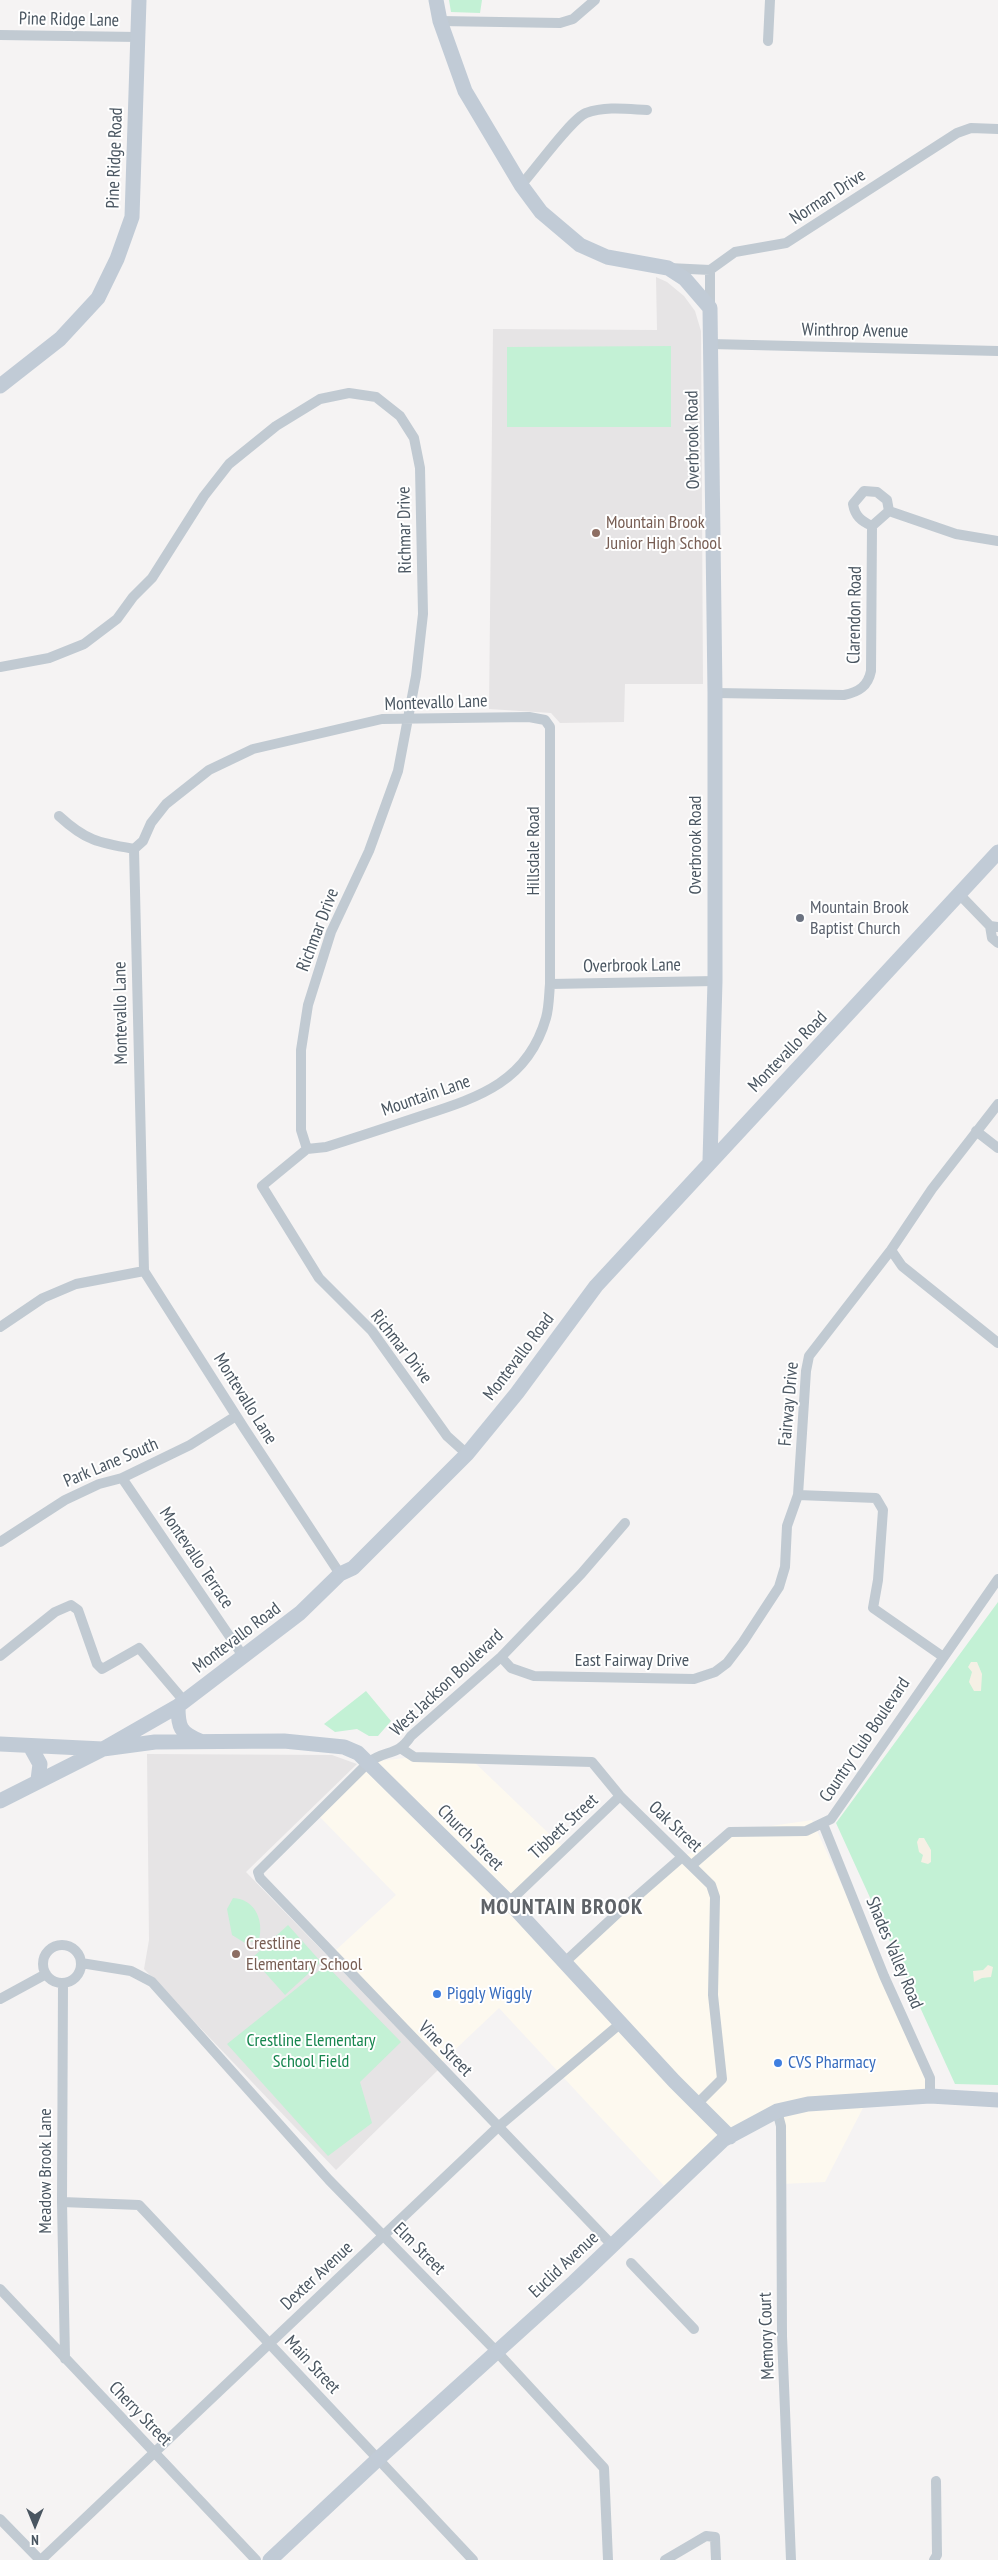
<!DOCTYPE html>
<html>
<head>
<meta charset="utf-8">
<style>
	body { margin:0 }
	#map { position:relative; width:998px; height:2560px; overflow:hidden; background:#f5f3f3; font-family:"PT Sans Narrow",sans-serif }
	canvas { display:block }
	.north { position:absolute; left:10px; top:2500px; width:50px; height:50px; -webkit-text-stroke:4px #fff; paint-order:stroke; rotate:180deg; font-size:14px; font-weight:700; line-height:20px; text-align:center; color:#4a5661 }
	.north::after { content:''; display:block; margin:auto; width:18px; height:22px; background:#4a5661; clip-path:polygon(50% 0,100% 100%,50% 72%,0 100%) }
</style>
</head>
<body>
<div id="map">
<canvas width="998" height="2560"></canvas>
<div class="north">N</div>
</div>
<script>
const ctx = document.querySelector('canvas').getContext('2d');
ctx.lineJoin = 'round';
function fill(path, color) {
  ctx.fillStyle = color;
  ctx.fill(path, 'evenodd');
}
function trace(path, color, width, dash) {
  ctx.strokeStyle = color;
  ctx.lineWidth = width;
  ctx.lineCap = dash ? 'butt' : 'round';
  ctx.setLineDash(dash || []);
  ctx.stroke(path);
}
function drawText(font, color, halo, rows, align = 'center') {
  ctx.font = font + ' "PT Sans Narrow",sans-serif';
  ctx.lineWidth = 4;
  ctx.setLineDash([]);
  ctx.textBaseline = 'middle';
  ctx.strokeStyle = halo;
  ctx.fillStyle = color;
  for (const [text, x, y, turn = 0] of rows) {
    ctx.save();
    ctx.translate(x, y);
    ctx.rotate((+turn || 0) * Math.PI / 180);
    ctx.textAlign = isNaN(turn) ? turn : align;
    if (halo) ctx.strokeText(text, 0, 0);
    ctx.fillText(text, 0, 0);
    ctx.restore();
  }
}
fill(new Path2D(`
	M414,1757L471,1759L565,1849L509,1902L566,1961L681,1858L730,1832L812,1820L930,2078V2096L867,2100L825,2182L781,2184L777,2112L715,2147L668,2190L499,2008L442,2062L336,1950L396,1895L316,1813L369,1762Z`), '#fdf9ef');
fill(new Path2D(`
	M656,277L667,282L684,296L695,311L701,331L703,684H625L624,722L560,723L551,713L489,709L493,329L657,330Z
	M147,1754L332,1755L357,1764L246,1872L438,2070L336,2170L144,1969L149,1940Z`), '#e6e4e5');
fill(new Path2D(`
	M449,0H482L480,13L451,12Z
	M671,346V427H507V347Z
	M998,1602V2085L955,2084L836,1823Z
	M366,1691L391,1721L378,1736H369L357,1729L335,1732L324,1724Z
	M233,1898C255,1899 264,1920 259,1940L245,1943L232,1935L227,1909Z
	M288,1925L321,1962L285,1995L252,1958Z
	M326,1965L401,2042L360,2082L372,2123L328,2156L227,2044Z`), '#c3f1d5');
fill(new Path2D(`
	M971,1662H977L982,1674L981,1691H974L969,1682L972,1672L968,1667Z
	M919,1838H924L931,1850V1862L928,1864L921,1862L923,1855L919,1852L917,1842Z
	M988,1965L993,1967L991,1977L982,1978L974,1982L973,1971L983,1970Z`), '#f5f0e5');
trace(new Path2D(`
	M440,21L560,23L573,19L595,0
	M0,35L138,37
	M768,41L770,0
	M521,185C535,170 571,119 586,113C606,106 627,109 647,110
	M669,268L710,270L735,252L786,243L957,133L971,128L998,129
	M710,308V270
	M711,344L998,351
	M889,511L956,534L998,541
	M872,526C861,521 855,516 853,504L864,491L877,492L887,500L889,511
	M0,667L49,658L84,644L117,619L133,597L152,578L204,496L229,464L276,426L320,399L349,393L376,397L400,416L414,438L420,468L423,614L416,676L398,771L369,851L331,932L308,1005L301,1050V1130L307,1149
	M715,693L844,695C859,692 868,686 871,671L872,526L889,511
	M59,816C86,841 99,843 134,849
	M960,895L990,926L998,927
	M990,926L992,938L998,943
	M550,984L715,981
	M976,1131L998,1148
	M891,1250L902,1266L998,1343
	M0,1327L43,1298L76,1284L144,1271
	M122,1478L243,1656
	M798,1495L876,1498L883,1510L878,1580L873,1608L942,1656
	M0,1542L65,1500L99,1484L122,1478L190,1445L236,1416
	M340,1574L244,1428L144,1271L134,849L143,841L151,823L166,804L209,770L253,749L382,719L529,717L545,720L550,727V984C549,995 549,1008 546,1018C528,1081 480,1097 424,1115C391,1126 358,1137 326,1147L307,1149L262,1186L319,1278L372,1331L447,1436L467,1454
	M0,1656L55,1612L71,1605L78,1610L97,1664L102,1669L139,1648L184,1701
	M501,1657L511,1668L534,1676L694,1679L715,1672L727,1663L743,1642L779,1587L785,1567L787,1526L798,1495L806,1371L809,1356L891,1250L932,1189L998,1104
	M402,1749L414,1757L592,1762L620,1796L711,1885L715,1897L713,1995L722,2079L697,2104
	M823,1824L884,1976L930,2078V2096
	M692,1865L730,1832L806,1831L831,1819L998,1579
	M509,1902L620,1796
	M43 1964a19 19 0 1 1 38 0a19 19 0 1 1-38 0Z
	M566,1961L620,1911L681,1858
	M81,1963L131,1971L152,1982L329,2180L497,2352L604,2468L608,2560
	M63,1983L62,2202L65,2359
	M0,1999L46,1974
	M777,2111L781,2126L782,2336L791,2560
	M62,2202L139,2205L473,2560
	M612,2245L260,1878L258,1872L369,1762C387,1749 397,1757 411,1736L501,1657L581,1574L625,1523
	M631,2263L694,2329
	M0,2289L256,2560
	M0,2519L40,2560
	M41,2560L498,2127L621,2023
	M665,2560L706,2536L715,2537L716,2560
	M934,2560L937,2555L936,2481`), '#c1cad2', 10);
trace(new Path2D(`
	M436,0L440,21L465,91L521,185L541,212L580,245L607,257L668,268L685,279L710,308L715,693V981L710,1161
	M0,386L60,339L98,298L117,259L132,217L139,0
	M178,1706C178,1727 180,1733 200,1741
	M0,1744L103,1749L155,1742L284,1741L344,1747L358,1753L509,1902L674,2081L730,2137
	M30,1746L40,1764L38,1780
	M0,1801L103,1749L178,1706L300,1613L340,1574L353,1568L467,1454L517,1393L596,1286L998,852
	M270,2560L378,2459L574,2282L723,2140L777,2111L808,2104L930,2096L998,2100`), '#c1cbd6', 15);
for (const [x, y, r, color] of [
	[596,533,5,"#8d6e63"],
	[800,918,5,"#6b7280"],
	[236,1954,5,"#8d6e63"],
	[437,1994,5,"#3f7fe0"],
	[778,2063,5,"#3f7fe0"]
]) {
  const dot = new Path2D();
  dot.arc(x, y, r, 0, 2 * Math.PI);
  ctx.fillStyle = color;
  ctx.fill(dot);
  trace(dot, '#fff', 2);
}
drawText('18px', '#4a5661', '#fff', [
	["Pine Ridge Lane",69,20,1],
	["Pine Ridge Road",115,158,-88],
	["Norman Drive",828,197,-33],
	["Winthrop Avenue",855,331,1],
	["Overbrook Road",693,440,-91],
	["Richmar Drive",405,530,-91],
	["Clarendon Road",855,615,-89],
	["Montevallo Lane",436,703,-2],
	["Overbrook Road",696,845,-90],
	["Hillsdale Road",534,851,-90],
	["Richmar Drive",318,930,-69],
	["Overbrook Lane",632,966,-1],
	["Montevallo Lane",121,1013,-91],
	["Montevallo Road",788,1052,-46],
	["Mountain Lane",426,1096,-19],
	["Richmar Drive",401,1347,52],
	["Montevallo Road",519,1357,-53],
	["Montevallo Lane",245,1399,58],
	["Fairway Drive",789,1404,-85],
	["Park Lane South",111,1463,-23],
	["Montevallo Terrace",196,1558,56],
	["Montevallo Road",237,1638,-37],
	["East Fairway Drive",632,1661],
	["West Jackson Boulevard",447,1683,-43],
	["Country Club Boulevard",865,1740,-56],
	["Tibbett Street",564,1827,-43],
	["Oak Street",675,1827,43],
	["Church Street",470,1838,45],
	["Shades Valley Road",894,1953,67],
	["Vine Street",445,2049,46],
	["Meadow Brook Lane",46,2171,-90],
	["Elm Street",419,2249,45],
	["Euclid Avenue",564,2265,-43],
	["Dexter Avenue",317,2276,-43],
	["Memory Court",767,2336,-92],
	["Main Street",312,2365,47],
	["Cherry Street",140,2414,46]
]);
drawText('18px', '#785e54', '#fff', [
	["Mountain Brook",606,523],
	["Junior High School",606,544],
	["Crestline",246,1944],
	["Elementary School",246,1965]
], 'left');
drawText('18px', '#5b616d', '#fff', [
	["Mountain Brook",810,908],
	["Baptist Church",810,929]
], 'left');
drawText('18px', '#366cbe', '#fff', [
	["Piggly Wiggly",447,1994],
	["CVS Pharmacy",788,2063]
], 'left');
drawText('18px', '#17864f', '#fff', [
	["Crestline Elementary",311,2041],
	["School Field",311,2062]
]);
ctx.letterSpacing = '1px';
drawText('bold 22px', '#5f6368', '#fff', [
	["MOUNTAIN BROOK",562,1908]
]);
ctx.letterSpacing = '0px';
</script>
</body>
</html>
